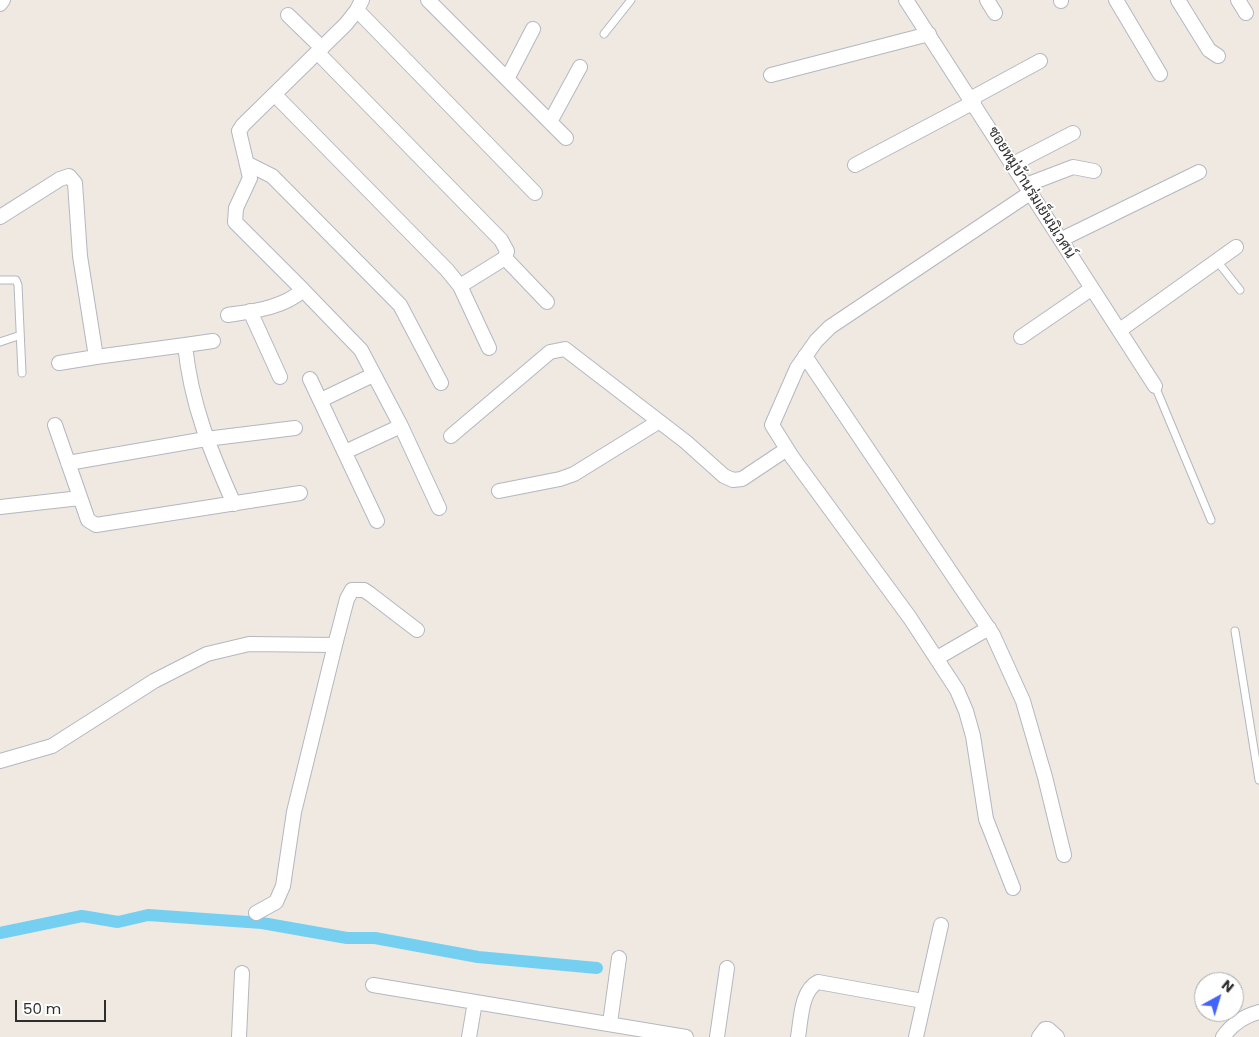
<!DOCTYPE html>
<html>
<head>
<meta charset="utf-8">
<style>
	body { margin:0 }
	#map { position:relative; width:1259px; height:1037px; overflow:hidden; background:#efe9e1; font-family:Poppins,sans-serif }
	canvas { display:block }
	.north { position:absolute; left:1194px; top:972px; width:50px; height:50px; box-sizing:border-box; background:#fff; border:1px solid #ababab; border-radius:50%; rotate:39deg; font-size:14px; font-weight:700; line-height:20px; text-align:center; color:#2e2e2e }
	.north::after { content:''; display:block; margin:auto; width:18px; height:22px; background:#4264fb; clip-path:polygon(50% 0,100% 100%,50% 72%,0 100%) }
	.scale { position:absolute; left:15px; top:1000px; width:91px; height:22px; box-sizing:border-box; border:2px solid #2e2e2e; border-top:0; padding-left:6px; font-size:15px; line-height:18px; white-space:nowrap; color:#2e2e2e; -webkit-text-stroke:4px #fff; paint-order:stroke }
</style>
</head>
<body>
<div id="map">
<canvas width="1259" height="1037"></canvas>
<div class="north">N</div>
<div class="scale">50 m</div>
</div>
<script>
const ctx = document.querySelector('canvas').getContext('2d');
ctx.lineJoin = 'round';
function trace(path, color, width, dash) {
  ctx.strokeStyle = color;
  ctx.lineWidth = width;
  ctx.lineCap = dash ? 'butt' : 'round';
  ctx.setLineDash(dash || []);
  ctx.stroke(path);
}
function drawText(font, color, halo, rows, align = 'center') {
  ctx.font = font + ' Poppins,Sarabun,sans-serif';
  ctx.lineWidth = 4;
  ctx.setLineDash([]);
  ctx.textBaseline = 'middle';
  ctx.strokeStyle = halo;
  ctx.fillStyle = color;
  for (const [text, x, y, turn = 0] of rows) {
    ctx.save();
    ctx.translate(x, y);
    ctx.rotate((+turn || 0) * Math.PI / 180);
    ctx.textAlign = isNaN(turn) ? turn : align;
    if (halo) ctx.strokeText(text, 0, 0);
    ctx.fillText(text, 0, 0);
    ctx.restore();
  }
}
trace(new Path2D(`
	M0,933L82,916L118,922L148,915L262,923L347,938H375L478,957L597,968`), '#75cff0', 12);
const service = new Path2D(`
	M604,34L631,0
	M1217,261L1240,290
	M0,280H16L18,285L22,373
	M0,342L18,336
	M1155,386L1211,520
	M1235,631L1259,780`);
const minor = new Path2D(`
	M428,0L566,138
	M906,0L1155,386
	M987,0L995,13
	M1061,0V1
	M1116,0L1160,74
	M1178,0L1209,50L1218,56
	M1238,0L1246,13
	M0,4L3,0
	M357,10L535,193
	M288,15L322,48
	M771,75L929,34
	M507,79L533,29
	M275,95L447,270L460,286L505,258L507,251L501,240L318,53
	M972,98L1040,61
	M550,122L580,67
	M248,164L272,176L400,305L441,383
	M1013,164L1073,133
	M855,165L974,102
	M1026,185L1073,167L1094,171
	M0,217L60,179L69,176L75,183L80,256L96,357L185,345C191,404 210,450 234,504
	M1062,239L1199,172
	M505,258L547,302
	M460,286L489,348
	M303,290L361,350L401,426L345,452
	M250,311L280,377
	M228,315C254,311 283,308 303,290L235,222L236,208L250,178L239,131L243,125L346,24L357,10L362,0
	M1120,330L1236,247
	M1021,337L1091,289
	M185,345L213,341
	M805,356L993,635L1023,701L1045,777L1064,855
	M59,363L96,357
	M310,379L377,521
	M321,400L373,375
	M55,425L88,520L96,525L300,493
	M401,426L439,508
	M451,436L550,352L565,349L686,442L724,476L733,480L742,479L787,449
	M68,463L206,439L295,428
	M499,491L560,479L574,474L658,422
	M0,507L80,498
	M937,658L989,628
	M0,761L52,746L154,681L207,654L249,644L335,645L347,599L352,590H364L370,594L417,630
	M1013,888L986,819L973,736L966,711L957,690L910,618L792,457L772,425L797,368L816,341L830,327L1030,193
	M256,913L276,902L283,886L294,812L335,645
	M373,985L686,1037
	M610,1023L619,958
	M239,1037L242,973
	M469,1037L475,1002
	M717,1037L727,968
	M798,1037C801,1020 801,990 818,982L923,1001
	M916,1037L941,925
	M1039,1037L1045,1029H1048L1057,1037
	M1223,1037C1232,1024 1244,1016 1259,1012`);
trace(service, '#b4b7c1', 9);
trace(minor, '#b4b7c1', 16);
trace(service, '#fff', 7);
trace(minor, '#fff', 14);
drawText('15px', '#2e2e2e', '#fff', [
	["ซอยหมู่บ้านร่มเย็นนิเวศน์",1031,193,58]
]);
</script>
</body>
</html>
